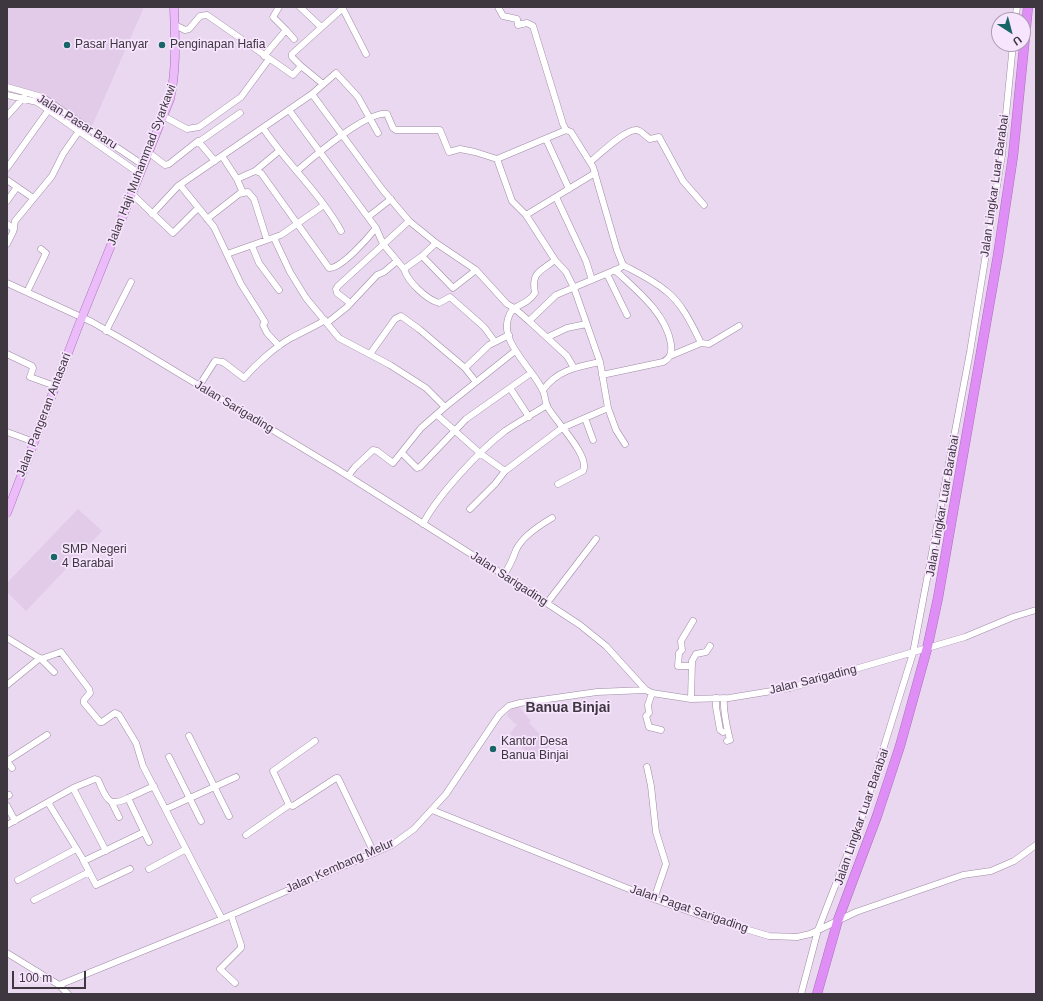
<!DOCTYPE html>
<html>
<head>
<meta charset="utf-8">
<style>
	body { margin:0 }
	#map { position:relative; width:1043px; height:1001px; overflow:hidden; background:#ead7f0; font-family:Helvetica,sans-serif }
	canvas { display:block }
	.frame { position:absolute; inset:0; border:8px solid #3e3740; pointer-events:none }
	.north { position:absolute; left:991px; top:12px; width:40px; height:40px; box-sizing:border-box; background:#f7e4fd; border:1px solid #ad9fb1; border-radius:50%; rotate:144deg; font-size:11px; font-weight:700; line-height:16px; text-align:center; color:#3e3740 }
	.north::after { content:''; display:block; margin:auto; width:14px; height:18px; background:#186667; clip-path:polygon(50% 0,100% 100%,50% 72%,0 100%) }
	.scale { position:absolute; left:12px; top:971px; width:74px; height:18px; box-sizing:border-box; border:2px solid #3e3740; border-top:0; padding-left:5px; font-size:12px; line-height:14px; white-space:nowrap; color:#3e3740; -webkit-text-stroke:3px #f7e4fd; paint-order:stroke }
</style>
</head>
<body>
<div id="map">
<canvas width="1043" height="1001"></canvas>
<div class="frame"></div>
<div class="north">U</div>
<div class="scale">100 m</div>
</div>
<script>
const ctx = document.querySelector('canvas').getContext('2d');
ctx.lineJoin = 'round';
function fill(path, color) {
  ctx.fillStyle = color;
  ctx.fill(path, 'evenodd');
}
function trace(path, color, width, dash) {
  ctx.strokeStyle = color;
  ctx.lineWidth = width;
  ctx.lineCap = dash ? 'butt' : 'round';
  ctx.setLineDash(dash || []);
  ctx.stroke(path);
}
function drawText(font, color, halo, rows, align = 'center') {
  ctx.font = font + ' Helvetica,sans-serif';
  ctx.lineWidth = 3.5;
  ctx.setLineDash([]);
  ctx.textBaseline = 'middle';
  ctx.strokeStyle = halo;
  ctx.fillStyle = color;
  for (const [text, x, y, turn = 0] of rows) {
    ctx.save();
    ctx.translate(x, y);
    ctx.rotate((+turn || 0) * Math.PI / 180);
    ctx.textAlign = isNaN(turn) ? turn : align;
    if (halo) ctx.strokeText(text, 0, 0);
    ctx.fillText(text, 0, 0);
    ctx.restore();
  }
}
fill(new Path2D(`
	M7,7H144L92,126L42,96L7,87Z
	M78,509L102,531L26,611L7,592V583Z
	M518,706L531,721L529,723L551,746L533,760L510,733L517,725L507,716L509,711Z`), '#e2cae9');
const minor = new Path2D(`
	M279,7L273,17L286,30
	M300,7L321,27
	M342,7L366,54
	M498,7L503,16L517,19L518,25L527,23L533,26L563,124L566,130L571,132L593,167L617,250L623,265L620,268L556,295L529,321L514,308
	M1015,20L1017,7
	M175,25L185,30L189,29L200,16L207,15L293,75L301,66L292,57V54L343,8
	M264,56L286,30L294,39
	M301,66L323,84
	M7,87L42,97L143,165
	M312,94L382,189L409,221L436,243L476,270L507,304L514,308C490,336 533,367 543,391C545,395 545,401 547,406C554,420 591,456 583,471L558,484
	M7,95L37,102L140,174
	M289,110L376,228L383,244L404,269L422,256L436,243
	M7,116L24,97
	M163,116L187,129L199,127L241,97L269,59
	M263,128C287,164 320,193 341,231
	M546,139L569,189
	M200,141L240,113
	M148,152L165,165L169,164L198,141L215,161
	M222,156L237,179L243,193
	M497,159L566,130
	M590,162C599,155 626,128 637,130C642,131 646,137 650,139L659,137L683,181L704,205
	M7,168L50,108
	M255,171L279,151
	M297,171C313,157 367,111 387,114L393,128L396,130H440L449,152L460,149L475,152L497,159L512,201L526,215L555,260L566,272L574,288L600,362L608,408L562,428L505,471L495,484L470,509
	M237,179L255,171L261,173L329,268C341,269 368,238 376,228
	M7,180L33,198
	M180,185L214,227L241,284L265,322L263,325L267,333L279,346
	M132,194L173,233L198,208
	M556,197L586,261L592,280
	M7,201L17,187
	M152,214L178,186L312,94L336,73L358,97L378,133
	M526,215L595,173
	M368,217L391,199
	M207,219L239,194L248,192L254,199L267,240
	M7,224L14,229
	M274,238L290,272L306,298L339,338L390,365L426,388L445,407L421,428L393,463L377,451L373,450L355,467L348,476
	M7,244L13,232L15,221L52,176L63,154L79,131
	M252,246L259,263L279,290
	M227,254L281,235L324,205
	M422,256L453,288L476,270
	M623,265C638,273 653,280 666,291C682,303 692,325 701,343
	M404,269C408,282 426,299 439,303L450,297L484,327L495,342
	M607,274L627,315
	M7,283L92,322L132,345L337,469L504,575L580,625L606,646L646,690L652,693L691,699L729,698L790,688L965,637L1013,617L1036,610
	M27,292L46,253L41,249
	M350,303L337,293L336,289L338,286L409,221
	M514,308C522,304 530,301 535,293C531,272 540,272 555,260
	M529,321L567,356L574,368
	M327,323L347,307L377,275L384,272L397,261
	M106,331L131,282
	M548,337L567,328L586,324
	M7,354L32,366L33,368L30,377L55,386
	M370,354L395,319L401,316L419,329L465,368
	M670,356L701,343L709,344L739,326
	M602,375L663,362C671,358 672,352 671,344C666,313 636,290 615,270
	M476,382L465,368L489,345L509,335
	M199,386L215,361L223,362L244,378C256,364 275,347 291,338C302,332 314,327 325,320
	M510,388L529,417
	M543,390C557,370 577,367 600,362
	M445,407L515,351
	M608,408L616,430L625,444
	M437,415L481,454L505,471
	M585,418L593,440
	M7,432L34,442
	M402,453L417,468L420,467L466,419L531,373
	M423,524C437,496 480,450 505,431C518,422 533,414 547,405
	M504,575C509,567 513,559 516,550C522,537 540,525 552,518
	M547,603L596,539
	M7,638L41,659L61,652L89,689L90,693L84,700V703L100,722H102L115,713L119,715L136,743L143,766L222,919
	M692,666H678L679,653L682,650L681,641L693,621
	M7,685L40,658L54,672
	M652,693L648,705L649,713L646,716L649,727L661,730
	M716,698V707L720,730L723,732
	M724,698C723,710 727,728 730,740L727,741
	M691,699L692,661L696,654L706,652L710,646
	M189,736L229,816
	M315,741L273,771L289,805L293,806L336,778H338L374,853
	M169,757L201,821
	M7,761L47,735
	M7,761L12,768
	M647,767L651,786L656,832L666,864L654,899
	M73,788L95,779L98,780C106,796 107,809 128,798
	M7,796L9,795
	M50,802L49,804L84,861L144,832
	M112,803L119,817
	M7,806L15,821
	M166,809L236,777
	M432,810L654,899L705,917L769,936L797,937L810,934L856,912L963,875L991,871L1014,861L1036,845
	M7,825L73,788L106,851
	M246,835L289,805
	M149,842L128,798L154,786
	M83,860L96,885L130,869
	M149,869L186,849
	M18,880L76,849
	M34,900L89,872
	M231,915L241,945V948L220,969L235,983
	M7,953L59,985L68,994
	M59,985L222,919L392,845L414,829L446,794L499,715L509,706L520,703L597,692L646,690
	M801,994L818,930L863,814L913,653L970,352L1002,155L1013,44`);
const major = new Path2D(`
	M7,513L78,327L170,99C177,68 175,38 174,7`);
const highway = new Path2D(`
	M817,994L838,920L877,816L900,746L927,649L938,598L998,255L1013,156L1028,7`);
trace(minor, '#9e8ca3', 7);
trace(major, '#a770b6', 9);
trace(highway, '#a770b6', 10);
trace(minor, '#fff', 6);
trace(major, '#ecbbfa', 8);
trace(highway, '#df8ef6', 9);
for (const [x, y, r, color] of [
	[67,45,4,"#186667"],
	[162,45,4,"#186667"],
	[54,557,4,"#186667"],
	[493,749,4,"#186667"]
]) {
  const dot = new Path2D();
  dot.arc(x, y, r, 0, 2 * Math.PI);
  ctx.fillStyle = color;
  ctx.fill(dot);
  trace(dot, '#f7e4fd', 1.5);
}
drawText('12px', '#3e3740', '#f7e4fd', [
	["Pasar Hanyar",75,45],
	["Penginapan Hafia",170,45],
	["SMP Negeri",62,550],
	["4 Barabai",62,564],
	["Kantor Desa",501,742],
	["Banua Binjai",501,756]
], 'left');
drawText('12px', '#3e3740', '#f7e4fd', [
	["Jalan Pasar Baru",77,122,32],
	["Jalan Haji Muhammad Syarkawi",142,165,-69],
	["Jalan Lingkar Luar Barabai",995,186,-82],
	["Jalan Sarigading",234,407,31],
	["Jalan Pangeran Antasari",44,415,-69],
	["Jalan Lingkar Luar Barabai",943,506,-80],
	["Jalan Sarigading",509,579,33],
	["Jalan Sarigading",813,680,-14],
	["Jalan Lingkar Luar Barabai",862,817,-71],
	["Jalan Kembang Melur",340,866,-24],
	["Jalan Pagat Sarigading",689,909,19]
]);
drawText('bold 14px', '#3e3740', '#f7e4fd', [
	["Banua Binjai",568,708]
]);
</script>
</body>
</html>
